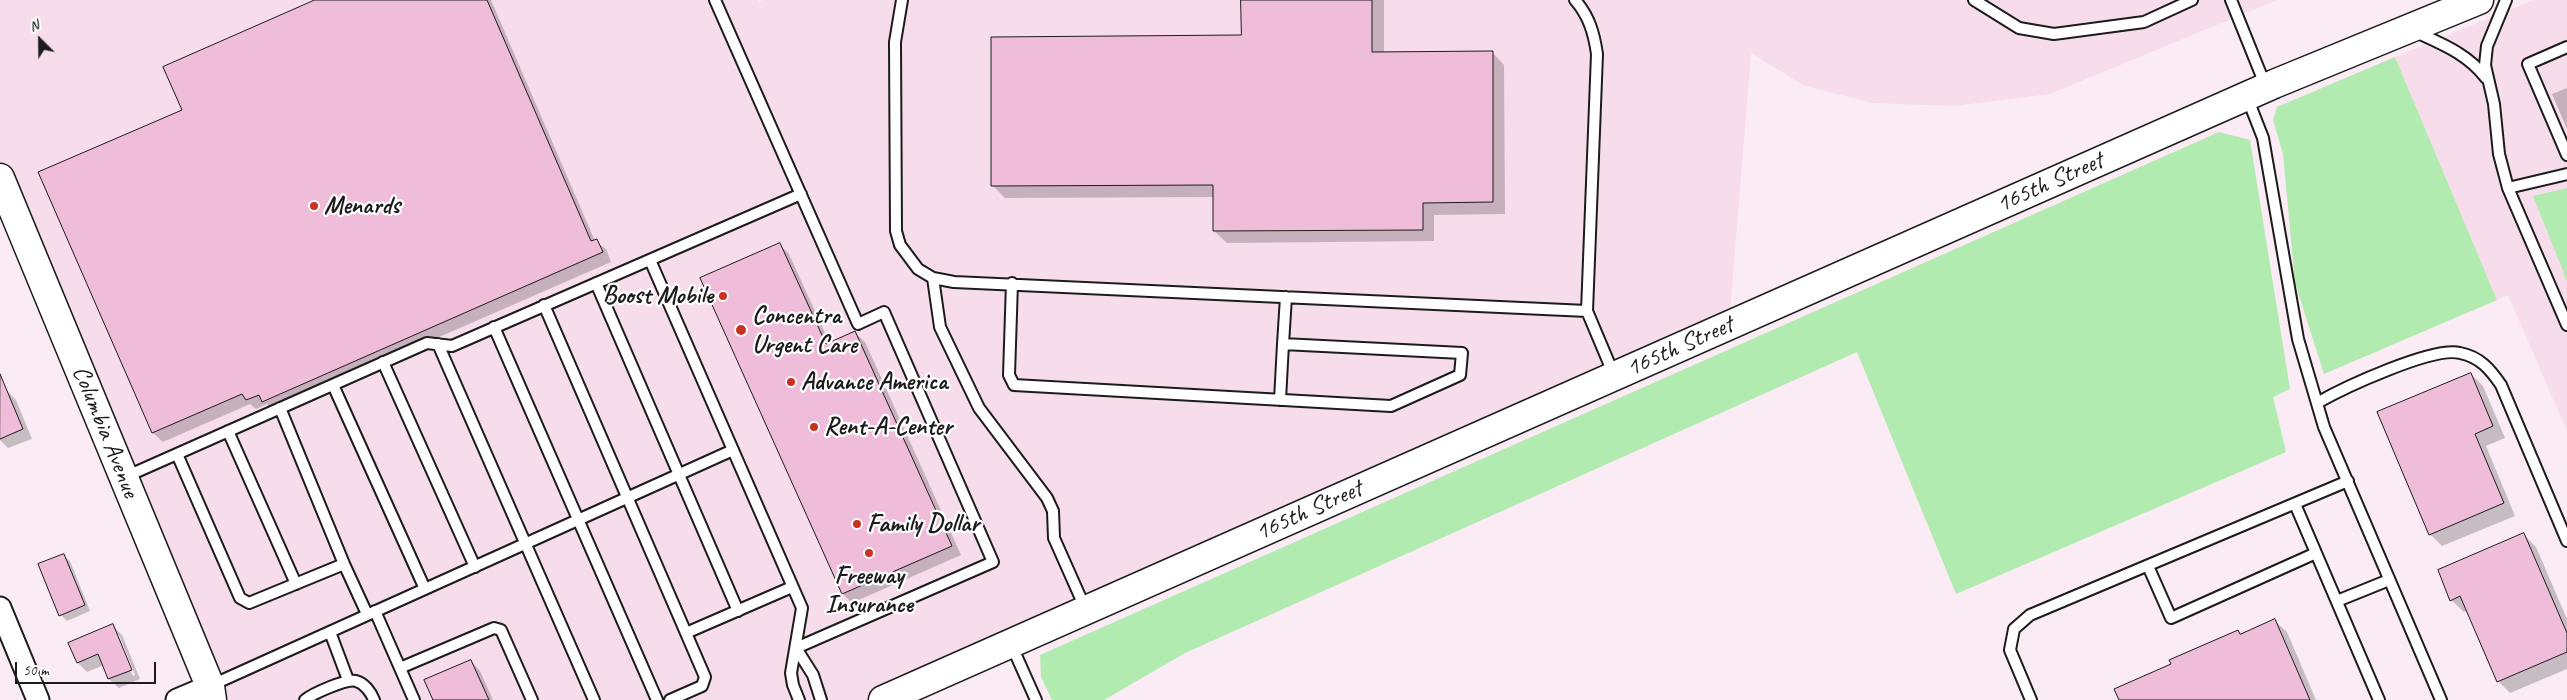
<!DOCTYPE html>
<html>
<head>
<meta charset="utf-8">
<style>
	body { margin:0 }
	#map { position:relative; width:2567px; height:700px; overflow:hidden; background:#faebf4; font-family:Caveat,sans-serif }
	canvas { display:block }
	.north { position:absolute; left:15px; top:15px; width:50px; height:50px; -webkit-text-stroke:4px #fff; paint-order:stroke; rotate:337deg; font-size:14px; font-weight:700; line-height:20px; text-align:center; color:#1c1c1c }
	.north::after { content:''; display:block; margin:auto; width:18px; height:22px; background:#1c1c1c; clip-path:polygon(50% 0,100% 100%,50% 72%,0 100%) }
	.scale { position:absolute; left:15px; top:662px; width:141px; height:22px; box-sizing:border-box; border:2px solid #1c1c1c; border-top:0; padding-left:6px; font-size:15px; line-height:18px; white-space:nowrap; color:#1c1c1c; -webkit-text-stroke:4px #fff; paint-order:stroke }
</style>
</head>
<body>
<div id="map">
<canvas width="2567" height="700"></canvas>
<div class="north">N</div>
<div class="scale">50 m</div>
</div>
<script>
const ctx = document.querySelector('canvas').getContext('2d');
ctx.lineJoin = 'round';
function fill(path, color) {
  ctx.fillStyle = color;
  ctx.fill(path, 'evenodd');
}
function trace(path, color, width, dash) {
  ctx.strokeStyle = color;
  ctx.lineWidth = width;
  ctx.lineCap = dash ? 'butt' : 'round';
  ctx.setLineDash(dash || []);
  ctx.stroke(path);
}
function drawText(font, color, halo, rows, align = 'center') {
  ctx.font = font + ' Caveat,sans-serif';
  ctx.lineWidth = 4.5;
  ctx.setLineDash([]);
  ctx.textBaseline = 'middle';
  ctx.strokeStyle = halo;
  ctx.fillStyle = color;
  for (const [text, x, y, turn = 0] of rows) {
    ctx.save();
    ctx.translate(x, y);
    ctx.rotate((+turn || 0) * Math.PI / 180);
    ctx.textAlign = isNaN(turn) ? turn : align;
    if (halo) ctx.strokeText(text, 0, 0);
    ctx.fillText(text, 0, 0);
    ctx.restore();
  }
}
fill(new Path2D(`
	M0,0H758L759,2L763,0H2277L2050,94L1954,106L1873,103L1805,86L1751,53L1730,313L873,700H229L213,678L0,164Z
	M2533,0H2567V431L2508,295L2497,300L2395,57Z`), '#f7ddec');
fill(new Path2D(`
	M2395,57L2497,300L2324,374L2295,283L2283,154L2273,120L2277,107Z
	M2219,132L2250,140L2290,389L2273,397L2286,452L1956,594L1857,352L1185,653L1104,700H1052L1041,677L1040,655Z
	M2567,188V281L2533,196Z`), '#b1ebb0');
fill(new Path2D(`
	M318,0H491L595,241L606,249L611,262L272,410L267,404L256,409L250,404L163,442L153,433L40,173L184,110Z
	M1242,0H1384V53L1492,52L1504,65L1505,214L1434,215V241L1227,243L1214,231V197L1005,198L993,186L1242,36Z
	M2567,88V129L2552,94Z
	M779,244L789,254L830,344L855,333L865,342L961,555L852,603L843,594L702,278Z
	M2471,374L2483,386L2505,438L2486,446L2515,516L2442,546L2430,534Z
	M7,391L16,400L32,439L8,448L0,440V393Z
	M2524,535L2536,547L2567,619V669L2510,693L2498,681L2468,610L2464,612L2451,600Z
	M63,555L70,561L90,611L67,621L61,615Z
	M2274,620L2287,632L2316,700H2120L2172,665L2238,631L2241,634Z
	M113,626L122,635L140,679L119,688L109,679L104,665L87,672L78,663ZM116,635H119L135,675L133,676Z
	M471,661L480,671L493,700H434Z`), '#0003');
const building = new Path2D(`
	M315,0H487L591,241L597,239L603,252L262,402L259,395L246,400L242,394L152,433L38,172L182,110L163,67Z
	M1241,0H1372V52L1493,51V202L1423,203V230L1213,231V185L991,186V37L1241,35Z
	M780,243L826,344L855,331L952,546L842,594L700,278Z
	M2471,373L2493,426L2475,434L2504,503L2429,535L2377,412Z
	M0,374L23,429L0,439Z
	M2524,533L2567,633V652L2497,682L2460,596L2450,601L2438,570Z
	M64,554L85,605L59,616L38,564Z
	M2275,619L2310,700H2119L2114,689L2171,664L2169,660L2238,630L2240,634Z
	M113,624L132,670L108,679L98,654L77,663L68,643Z
	M471,660L489,700H433L424,680Z`);
fill(building, '#efbcd9');
trace(building, '#1c1c1c', 1);
const lane = new Path2D(`
	M715,0L858,324L884,312L993,562L796,648
	M902,0L895,42L896,231L900,245L918,269L933,278L954,282L1587,311
	M1575,0C1589,16 1594,33 1597,54L1587,311L1614,375
	M1974,0L2019,28L2054,34L2144,22L2192,0
	M2231,0L2266,87
	M2506,0L2487,46L2485,65L2494,104L2499,154L2508,188L2567,325
	M2416,32C2442,44 2468,54 2486,78
	M2567,47L2528,64L2567,155
	M2247,97L2263,138L2298,339L2324,427L2441,700
	M2508,188L2567,174
	M650,260L802,608L791,673L793,685L799,700
	M933,278L940,327L979,408L1047,498L1053,511L1054,538L1086,610
	M596,283L738,611
	M1012,283L1009,375L1014,385L1391,406L1460,375L1462,353L1283,344L1286,297
	M544,305L686,633
	M494,327L657,700
	M438,344L594,700
	M383,362L475,567
	M333,385L425,589
	M1280,400L1283,344
	M2317,403C2343,388 2433,346 2460,353C2480,357 2490,369 2501,385L2567,541
	M280,408L344,564
	M228,431L296,584
	M177,454L240,598L249,603L344,564L367,614
	M125,477L427,343L452,346L801,194
	M2295,504L2379,700
	M2148,566L2171,618L2316,553
	M2337,601L2389,580
	M375,611L414,700
	M330,632L348,680
	M1011,644L1036,700
	M796,648L813,675L821,700
	M400,668L494,628L501,630L532,700
	M212,685L733,450
	M305,700C312,694 347,678 356,681C364,683 371,692 374,700
	M670,700L702,686L705,677L686,633L792,587
	M2031,700L2010,650L2014,629L2030,615L2348,481`);
const street = new Path2D(`
	M0,608L38,700
	M177,700L210,686`);
const secondary = new Path2D(`
	M0,178L210,686L212,700
	M883,700L2274,84L2479,0`);
trace(lane, '#1c1c1c', 14);
trace(street, '#1c1c1c', 25);
trace(secondary, '#1c1c1c', 31);
trace(lane, '#fff', 10);
trace(street, '#fff', 21);
trace(secondary, '#fff', 28);
for (const [x, y, r, color] of [
	[314,206,5,"#c8321e"],
	[723,296,5,"#c8321e"],
	[741,330,6,"#c8321e"],
	[791,382,5,"#c8321e"],
	[814,427,5,"#c8321e"],
	[857,524,5,"#c8321e"],
	[869,553,5,"#c8321e"]
]) {
  const dot = new Path2D();
  dot.arc(x, y, r, 0, 2 * Math.PI);
  ctx.fillStyle = color;
  ctx.fill(dot);
  trace(dot, '#fff', 2);
}
drawText('25px', '#1c1c1c', '#fff', [
	["165th Street",2050,183,-24],
	["165th Street",1680,347,-24],
	["Columbia Avenue",105,432,68],
	["165th Street",1309,511,-24]
]);
drawText('bold 25px', '#1c1c1c', '#fff', [
	["Menards",324,206],
	["Boost Mobile",713,296,"right"],
	["Concentra",752,316],
	["Urgent Care",752,345],
	["Advance America",801,382],
	["Rent-A-Center",824,427],
	["Family Dollar",867,524],
	["Freeway",869,576,"center"],
	["Insurance",869,605,"center"]
], 'left');
</script>
</body>
</html>
